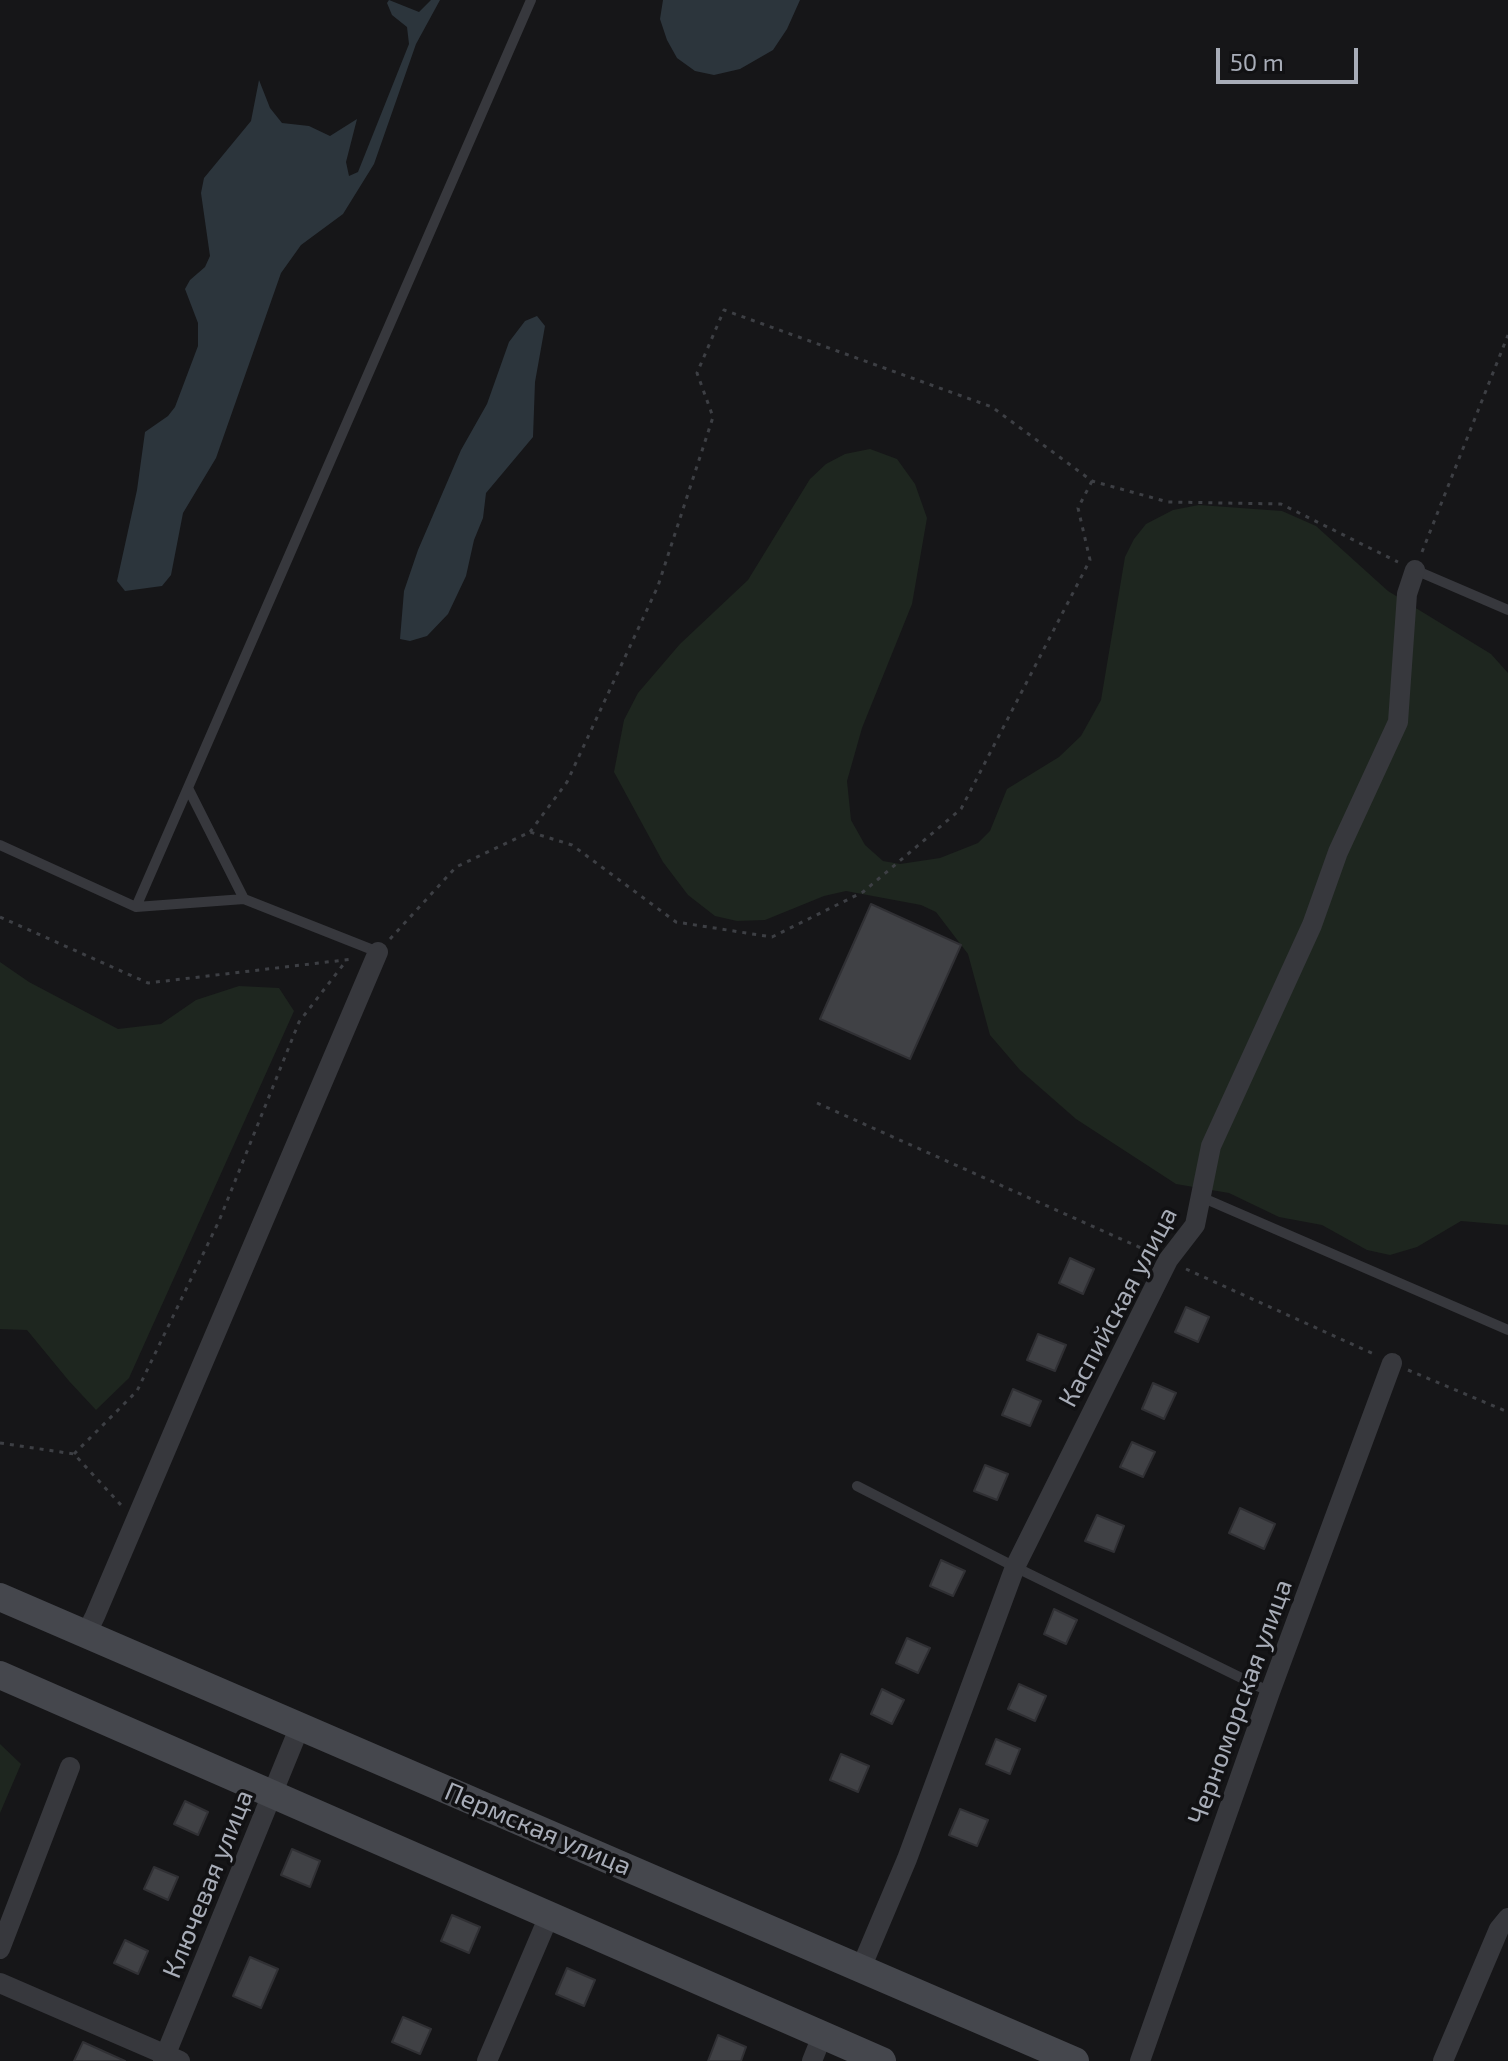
<!DOCTYPE html>
<html>
<head>
<meta charset="utf-8">
<style>
	body { margin:0 }
	#map { position:relative; width:1508px; height:2061px; overflow:hidden; background:#161618; font-family:"Exo 2",sans-serif }
	canvas { display:block }
	.scale { position:absolute; left:1216px; top:48px; width:142px; height:36px; box-sizing:border-box; border:4px solid #a8adb8; border-top:0; padding-left:10px; font-size:24px; line-height:28px; white-space:nowrap; color:#a8adb8; -webkit-text-stroke:6px #111113; paint-order:stroke }
</style>
</head>
<body>
<div id="map">
<canvas width="1508" height="2061"></canvas>
<div class="scale">50 m</div>
</div>
<script>
const ctx = document.querySelector('canvas').getContext('2d');
ctx.lineJoin = 'round';
function fill(path, color) {
  ctx.fillStyle = color;
  ctx.fill(path, 'evenodd');
}
function trace(path, color, width, dash) {
  ctx.strokeStyle = color;
  ctx.lineWidth = width;
  ctx.lineCap = dash ? 'butt' : 'round';
  ctx.setLineDash(dash || []);
  ctx.stroke(path);
}
function drawText(font, color, halo, rows, align = 'center') {
  ctx.font = font + ' "Exo 2",sans-serif';
  ctx.lineWidth = 7;
  ctx.setLineDash([]);
  ctx.textBaseline = 'middle';
  ctx.strokeStyle = halo;
  ctx.fillStyle = color;
  for (const [text, x, y, turn = 0] of rows) {
    ctx.save();
    ctx.translate(x, y);
    ctx.rotate((+turn || 0) * Math.PI / 180);
    ctx.textAlign = isNaN(turn) ? turn : align;
    if (halo) ctx.strokeText(text, 0, 0);
    ctx.fillText(text, 0, 0);
    ctx.restore();
  }
}
fill(new Path2D(`
	M870,449L897,459L915,484L927,518L912,604L862,728L847,781L851,820L865,845L883,861L900,864L940,858L978,843L990,831L1007,789L1059,757L1081,736L1101,700L1125,557L1134,539L1146,524L1173,510L1199,505L1282,511L1316,526L1388,591L1491,654L1508,673V1225L1461,1221L1417,1247L1390,1255L1367,1250L1322,1225L1279,1217L1229,1193L1176,1184L1076,1119L1020,1070L990,1035L968,954L936,912L921,905L846,891L824,896L765,920L737,921L715,916L688,895L663,862L614,772L624,720L638,693L680,644L748,580L810,479L826,464L845,454Z
	M0,962L29,982L118,1029L161,1024L196,1000L239,986L279,988L294,1011L129,1378L96,1410L69,1381L27,1330L0,1329Z
	M0,1744L21,1764L0,1813Z`), '#1e261f');
fill(new Path2D(`
	M389,0L419,12L431,0H440L416,44L374,164L343,214L301,245L281,273L216,458L183,513L171,575L162,586L125,591L117,581L137,490L145,432L168,416L175,407L198,346V323L185,289L190,280L205,267L210,256L201,193L204,178L251,121L259,80L270,108L282,123L309,126L330,136L357,119L346,162L349,176L358,172L409,44L407,27L392,15L387,3Z
	M663,0H800L787,29L773,50L740,69L714,75L695,71L677,58L667,40L660,19Z
	M537,316L545,326L535,382L533,437L486,493L483,518L474,540L466,576L448,614L427,636L410,641L400,639L404,591L418,550L461,450L487,404L509,342L525,321Z`), '#2c353c');
const building = new Path2D(`
	M871,904L961,945L910,1059L820,1019Z
	M1070,1258L1094,1269L1083,1294L1059,1283Z
	M1186,1307L1209,1317L1198,1342L1175,1332Z
	M1038,1334L1066,1345L1055,1371L1027,1360Z
	M1153,1383L1176,1393L1164,1419L1142,1409Z
	M1013,1389L1041,1401L1030,1426L1002,1415Z
	M1132,1442L1155,1452L1143,1477L1120,1467Z
	M985,1465L1008,1474L997,1500L974,1491Z
	M1240,1508L1275,1524L1264,1549L1229,1533Z
	M1097,1515L1124,1526L1114,1552L1085,1541Z
	M941,1560L965,1571L953,1596L930,1586Z
	M1054,1609L1077,1620L1066,1644L1044,1634Z
	M907,1638L930,1648L918,1673L896,1663Z
	M1019,1684L1046,1696L1035,1721L1008,1709Z
	M882,1689L904,1700L892,1724L871,1714Z
	M996,1739L1020,1749L1010,1774L986,1764Z
	M841,1754L869,1766L858,1792L830,1780Z
	M185,1801L208,1812L198,1835L174,1824Z
	M960,1809L988,1820L977,1846L949,1835Z
	M292,1849L320,1861L310,1887L281,1875Z
	M154,1867L178,1877L168,1900L144,1889Z
	M452,1915L480,1927L469,1953L441,1941Z
	M125,1940L148,1951L138,1974L114,1963Z
	M250,1957L278,1969L261,2008L233,1996Z
	M567,1968L595,1980L584,2006L556,1994Z
	M403,2017L431,2029L420,2054L392,2042Z
	M718,2035L746,2047L741,2061H708Z
	M83,2042L125,2061H74Z`);
fill(building, '#404145');
trace(building, '#303034', 2);
trace(new Path2D(`
	M1422,552L1508,335
	M530,832L567,782L658,586L713,417L697,373L724,310L992,407L1092,481L1168,502L1281,504L1398,562
	M0,917L148,983L353,959
	M390,939L456,867L530,832L572,845L676,922L772,937L863,892L961,809L1090,560L1078,508L1092,481
	M817,1103L1150,1252
	M1186,1269L1376,1355
	M1408,1370L1508,1412
	M0,1443L74,1454L121,1505
	M74,1454L137,1391L219,1221L299,1022L346,961`), '#3d3f44', 3, [4, 6]);
trace(new Path2D(`
	M1415,570L1508,610
	M0,845L136,907L531,0
	M244,899L378,952
	M136,907L244,899L188,788
	M1201,1197L1508,1330
	M857,1486L1015,1567L1270,1692`), '#37383d', 10);
trace(new Path2D(`
	M86,1634L95,1616L378,952
	M0,1949L70,1767
	M861,1968L907,1859L1015,1567L1168,1260L1195,1225L1211,1146L1312,925L1338,852L1398,722L1407,594L1415,570
	M0,1983L180,2061
	M163,2061L300,1726
	M487,2061L549,1916
	M812,2061L822,2036
	M1140,2061L1270,1692L1392,1363
	M1443,2061L1499,1929L1508,1918`), '#37383d', 20);
trace(new Path2D(`
	M0,1597L1075,2061
	M0,1675L882,2061`), '#45474d', 28);
drawText('26px', '#a8adb8', '#111113', [
	["Каспийская улица",1118,1307,-62],
	["Черноморская улица",1240,1702,-70],
	["Пермская улица",538,1829,23],
	["Ключевая улица",208,1884,-68]
]);
</script>
</body>
</html>
